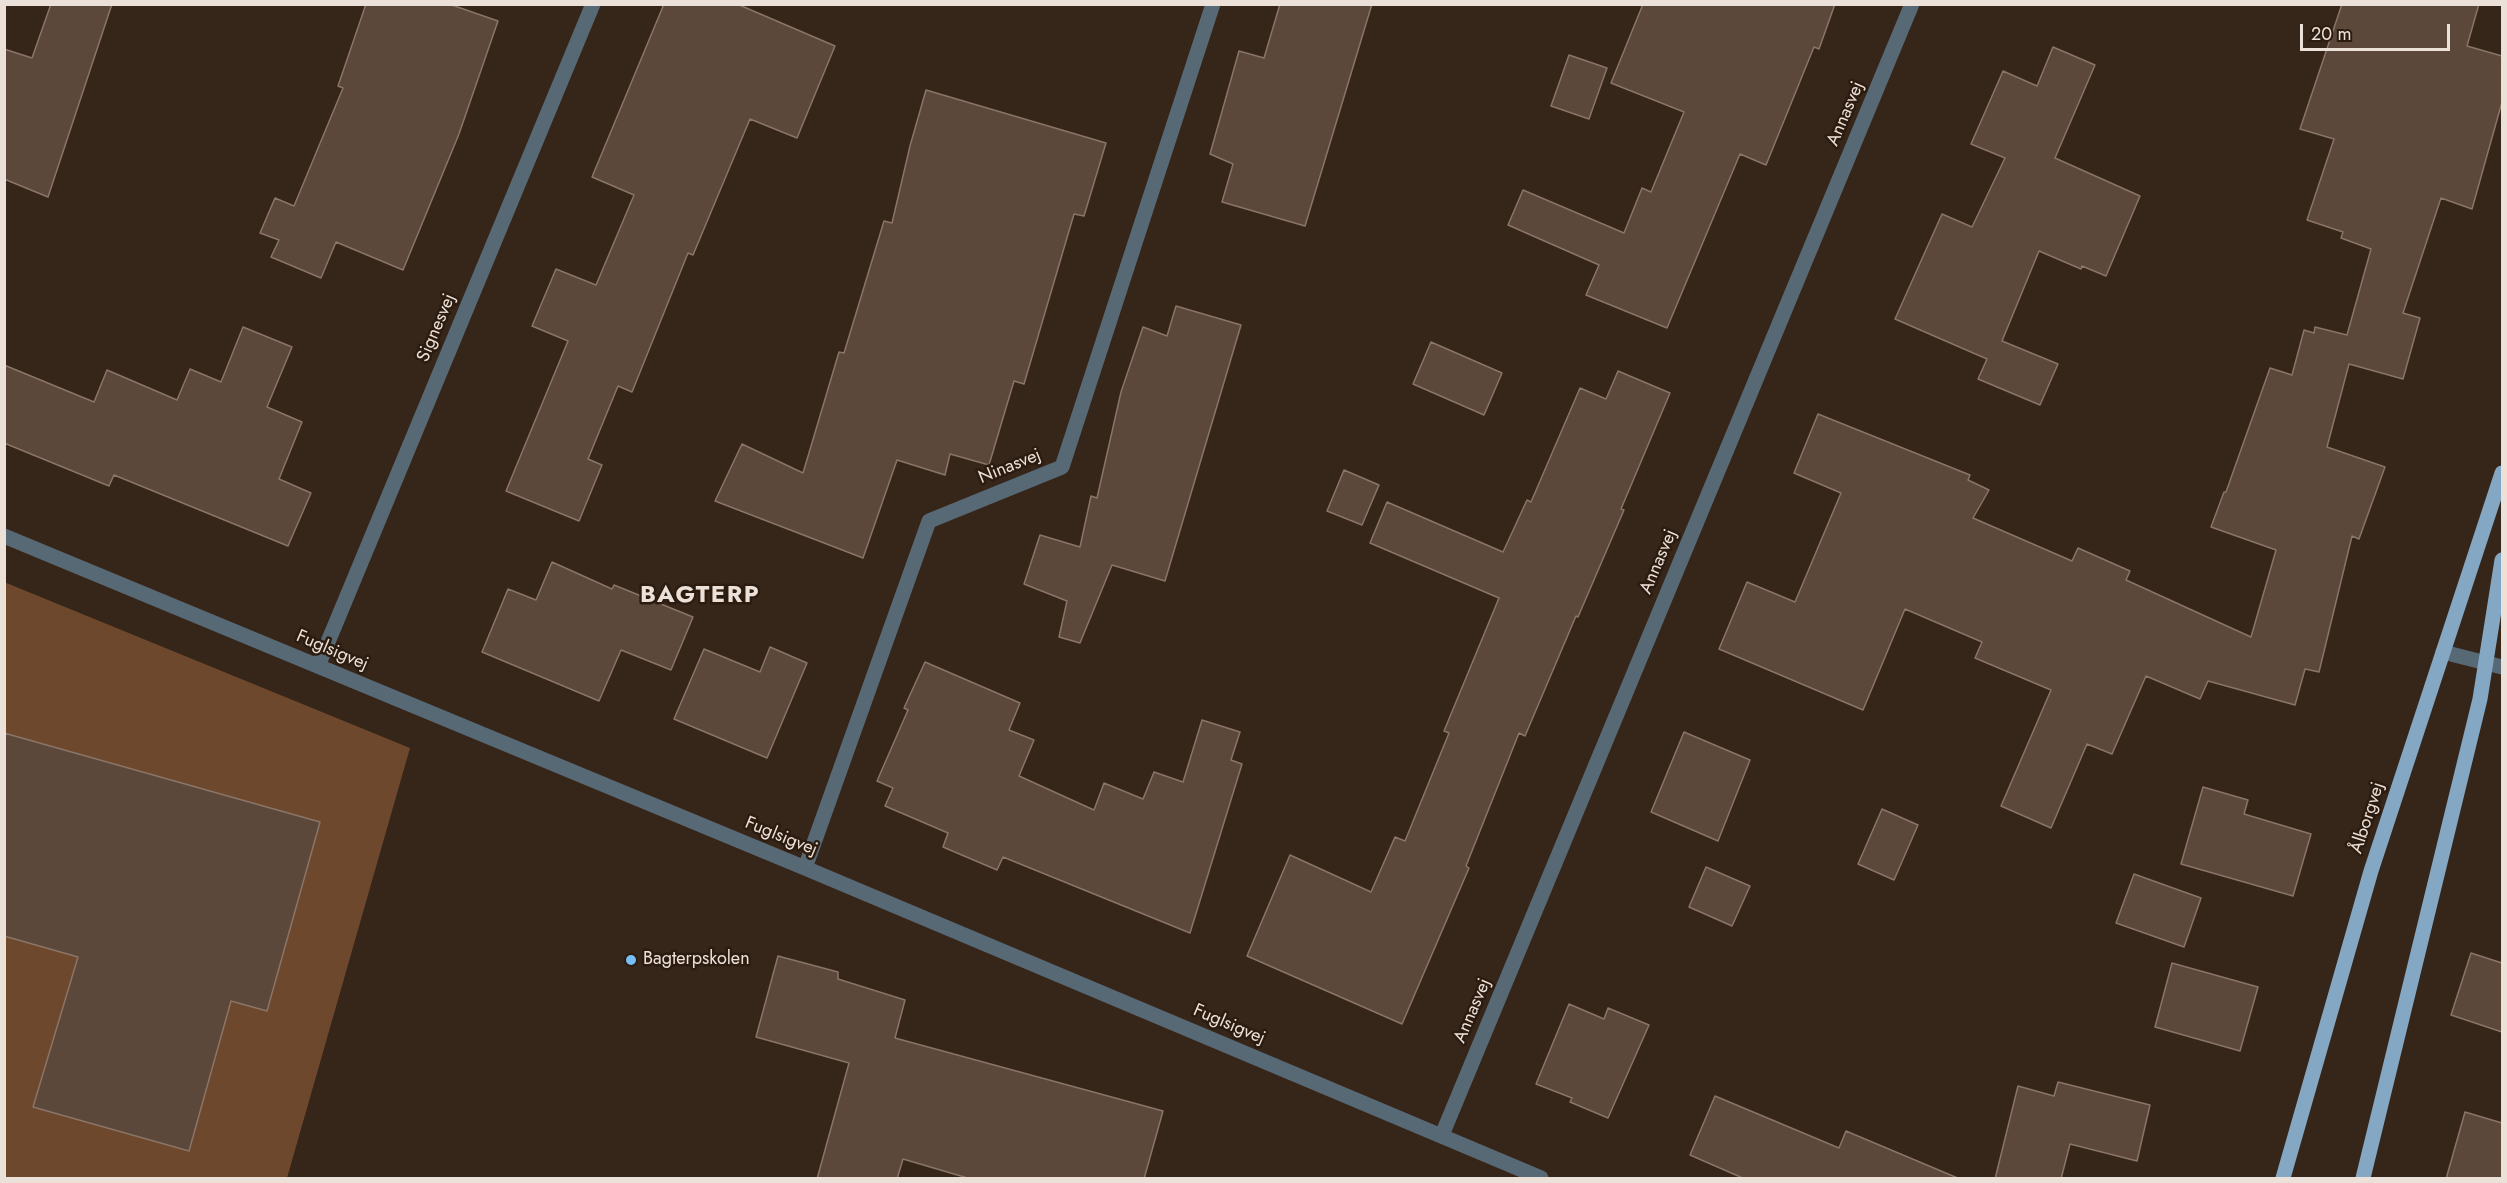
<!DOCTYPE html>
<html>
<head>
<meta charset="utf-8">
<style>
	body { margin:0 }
	#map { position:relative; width:2507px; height:1183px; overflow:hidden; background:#362519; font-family:Jost,sans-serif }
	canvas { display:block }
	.frame { position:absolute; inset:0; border:6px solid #ece1d9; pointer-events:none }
	.scale { position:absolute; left:2300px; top:24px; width:150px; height:27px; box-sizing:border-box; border:3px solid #ece1d9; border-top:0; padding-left:8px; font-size:18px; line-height:21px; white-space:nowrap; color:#ece1d9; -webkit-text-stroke:4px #2c1c10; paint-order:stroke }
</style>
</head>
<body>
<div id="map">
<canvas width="2507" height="1183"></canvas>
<div class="frame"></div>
<div class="scale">20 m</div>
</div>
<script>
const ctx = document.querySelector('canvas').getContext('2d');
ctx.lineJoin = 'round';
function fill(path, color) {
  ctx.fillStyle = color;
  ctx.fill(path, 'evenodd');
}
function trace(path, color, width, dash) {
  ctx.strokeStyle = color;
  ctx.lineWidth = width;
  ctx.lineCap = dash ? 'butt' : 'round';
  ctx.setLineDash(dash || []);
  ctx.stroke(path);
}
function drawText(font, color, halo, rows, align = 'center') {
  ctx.font = font + ' Jost,sans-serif';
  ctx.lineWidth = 5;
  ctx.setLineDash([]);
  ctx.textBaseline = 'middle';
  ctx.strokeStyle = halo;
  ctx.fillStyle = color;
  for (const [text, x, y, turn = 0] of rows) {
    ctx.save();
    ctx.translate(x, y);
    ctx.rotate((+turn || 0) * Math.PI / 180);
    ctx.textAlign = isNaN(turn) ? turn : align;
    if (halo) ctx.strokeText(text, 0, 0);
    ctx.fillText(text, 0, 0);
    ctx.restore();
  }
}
fill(new Path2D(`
	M4,582L410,748L287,1178H5Z`), '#6e482d');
const building = new Path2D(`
	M51,4H112L48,197L4,179V49L32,58Z
	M366,4H449L498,21L459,134L403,270L336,242L321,278L271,257L279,240L260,233L275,198L294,206L343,88L338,86Z
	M664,4H737L835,46L797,138L750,119L693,255L688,253L632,392L618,386L588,459L602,465L579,521L506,491L568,341L532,326L556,269L596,285L634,195L592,177Z
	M1280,4H1372L1305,226L1222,202L1233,164L1210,154L1239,51L1264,58Z
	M1643,4H1835L1819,49L1814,47L1766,165L1740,154L1667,328L1586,295L1599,265L1508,225L1523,190L1624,233L1642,188L1651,192L1684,112L1611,83Z
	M2342,4H2479L2467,46L2502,56V102L2472,209L2441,198L2403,313L2420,318L2403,379L2349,364L2327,447L2385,467L2359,539L2352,536L2319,672L2305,669L2295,705L2208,681L2200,699L2146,676L2112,754L2087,744L2051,828L2001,806L2051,690L1975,658L1982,642L1905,609L1863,710L1719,649L1747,582L1795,602L1841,493L1794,473L1818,414L1970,475L1968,480L1989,490L1973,518L2072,561L2078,548L2130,571L2126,580L2251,637L2276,550L2211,527L2224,492H2226L2270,368L2292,375L2304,330L2314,333L2315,327L2347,335L2371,249L2341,238L2343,232L2307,220L2334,139L2300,129Z
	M2053,47L2095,65L2055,158L2140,196L2106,276L2082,266L2081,269L2039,251L2002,341L2058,364L2040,405L1978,379L1987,359L1895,319L1942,214L1972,227L2005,158L1971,144L2003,71L2037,86Z
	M1569,55L1607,68L1589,119L1551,106Z
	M926,90L1106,143L1084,216L1074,214L1024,384L1014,381L989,465L950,454L945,475L897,460L863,558L715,501L742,444L803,473L839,352L844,353L884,221L892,223L910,146Z
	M1176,306L1241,325L1165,581L1112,565L1080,643L1059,637L1067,601L1024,584L1040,535L1080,547L1091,496L1097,498L1121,392L1143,327L1167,336Z
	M243,327L292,347L267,407L302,422L279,479L311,493L288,546L114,475L109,486L4,443V365L94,402L107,370L177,400L190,369L221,382Z
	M1431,342L1502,373L1484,415L1413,384Z
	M1618,371L1670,393L1621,509L1624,510L1578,617L1576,616L1525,736L1519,733L1466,866L1469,868L1402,1024L1247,956L1290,855L1371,892L1395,837L1405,841L1449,733L1444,731L1499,598L1370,543L1387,502L1503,552L1527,500L1531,502L1580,388L1606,399Z
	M1344,470L1379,485L1362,525L1327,511Z
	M552,562L612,589L614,585L693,617L671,670L621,650L599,701L482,652L508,589L536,600Z
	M770,647L807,663L767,758L674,719L704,649L760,672Z
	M925,662L1020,703L1009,730L1034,740L1019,776L1094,810L1104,783L1143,799L1154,772L1183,782L1202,720L1240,732L1231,760L1242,764L1190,933L1003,857L997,870L943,847L948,833L885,806L893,788L877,781L908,710L904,708Z
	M1684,732L1750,760L1718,841L1651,812Z
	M4,733L320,822L267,1011L231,1001L189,1151L33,1107L78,957L4,936Z
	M2203,787L2248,800L2244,814L2311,834L2293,896L2181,864Z
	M1882,809L1918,825L1894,880L1858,864Z
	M1706,867L1750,886L1732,926L1689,907Z
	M2134,874L2201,898L2184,947L2116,923Z
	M2471,953L2502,963V1032L2451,1015Z
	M778,956L838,972V979L905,1000L895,1038L1163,1111L1144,1179H971L903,1159L897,1179H817L849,1063L756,1037Z
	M2172,963L2258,987L2240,1051L2155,1027Z
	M1569,1004L1604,1019L1608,1008L1649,1025L1608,1118L1570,1102L1572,1098L1536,1084Z
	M2058,1082L2150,1105L2137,1161L2070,1144L2061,1179H1995L2018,1086L2054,1096Z
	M1715,1096L1839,1148L1846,1131L1960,1179H1745L1690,1155Z
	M2465,1112L2502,1123V1179H2446Z`);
fill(building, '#5b483b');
trace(building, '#8a7567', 1.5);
trace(new Path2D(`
	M4,536L805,868L1541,1178
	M2443,652L2502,667
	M318,666L593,4
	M805,868L929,521L1062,467L1213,4
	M1442,1135L1912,4`), '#586976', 15);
trace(new Path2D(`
	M2283,1178L2371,871L2502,473
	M2363,1178L2480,699L2502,560`), '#84a8c4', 15);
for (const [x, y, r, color] of [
	[631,960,6,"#75c0f6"]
]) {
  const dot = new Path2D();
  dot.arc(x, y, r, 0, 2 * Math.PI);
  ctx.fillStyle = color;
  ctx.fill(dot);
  trace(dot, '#2c1c10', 2);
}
drawText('18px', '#ece1d9', '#2c1c10', [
	["Annasvej",1846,114,-67],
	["Signesvej",437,328,-67],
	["Ninasvej",1010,467,-22],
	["Annasvej",1659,562,-67],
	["Fuglsigvej",332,651,23],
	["Ålborgvej",2368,818,-72],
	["Fuglsigvej",781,837,22],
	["Annasvej",1473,1011,-67],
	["Fuglsigvej",1229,1025,23]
]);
drawText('18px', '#ece1d9', '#2c1c10', [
	["Bagterpskolen",643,960]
], 'left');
ctx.letterSpacing = '1.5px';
drawText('bold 24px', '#ece1d9', '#2c1c10', [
	["BAGTERP",700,596]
]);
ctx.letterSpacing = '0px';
</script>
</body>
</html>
